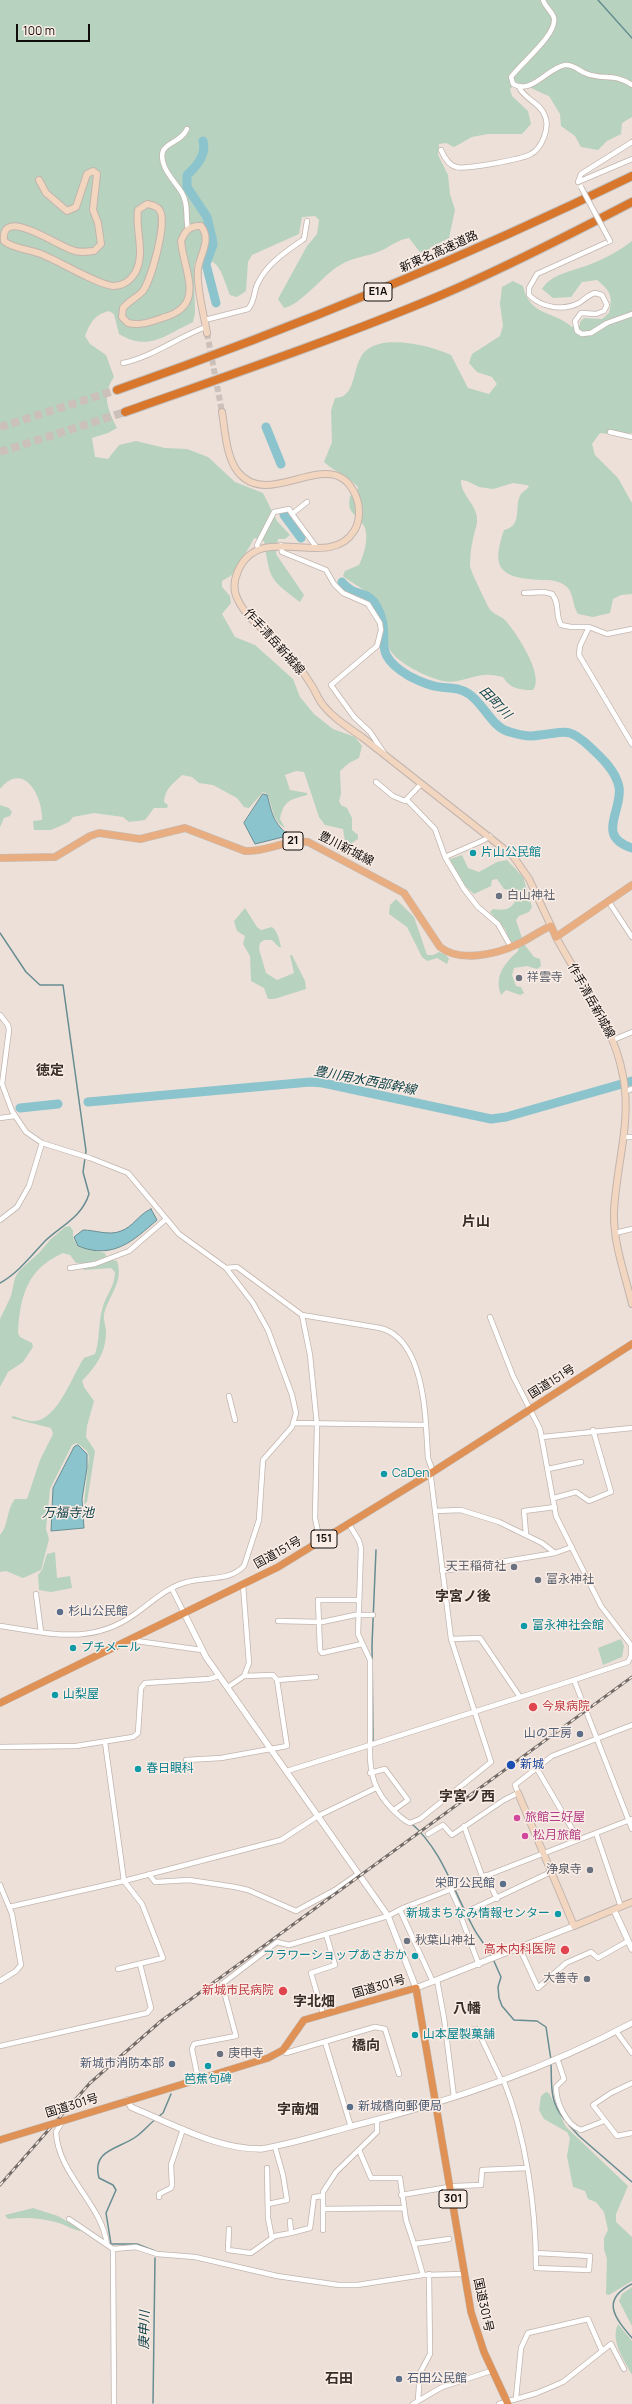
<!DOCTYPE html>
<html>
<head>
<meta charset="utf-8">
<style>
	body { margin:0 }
	#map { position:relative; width:632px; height:2404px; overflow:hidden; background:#ede0d9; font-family:Manrope,sans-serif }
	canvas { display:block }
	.scale { position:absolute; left:16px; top:24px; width:74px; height:18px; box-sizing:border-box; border:2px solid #100c0a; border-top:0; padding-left:5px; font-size:12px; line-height:14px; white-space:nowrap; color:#100c0a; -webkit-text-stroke:3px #faede6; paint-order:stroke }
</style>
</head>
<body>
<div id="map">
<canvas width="632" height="2404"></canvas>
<div class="scale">100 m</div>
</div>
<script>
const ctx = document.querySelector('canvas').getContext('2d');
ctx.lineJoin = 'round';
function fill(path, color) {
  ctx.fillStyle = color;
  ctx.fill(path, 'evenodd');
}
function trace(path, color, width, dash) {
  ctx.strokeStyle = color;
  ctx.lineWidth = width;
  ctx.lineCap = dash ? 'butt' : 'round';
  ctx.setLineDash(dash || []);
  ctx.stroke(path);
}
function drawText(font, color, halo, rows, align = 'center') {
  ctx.font = font + ' Manrope,"Noto Sans JP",sans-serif';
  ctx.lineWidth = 3;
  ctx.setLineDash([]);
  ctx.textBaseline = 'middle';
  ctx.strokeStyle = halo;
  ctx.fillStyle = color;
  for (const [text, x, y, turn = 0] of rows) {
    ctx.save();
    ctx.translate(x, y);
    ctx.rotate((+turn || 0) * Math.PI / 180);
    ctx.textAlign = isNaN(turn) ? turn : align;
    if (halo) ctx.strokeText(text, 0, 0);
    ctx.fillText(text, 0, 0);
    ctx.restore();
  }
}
fill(new Path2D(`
	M0,0H632V117L622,123L621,134L607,141L598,150L581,147L575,136L561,126L560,114L549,96C537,92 528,84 516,83L510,89L512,96L528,111L531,124L522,134H488L472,137L454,147L446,143L439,144L438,155L448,175L450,194L455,210L449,238L431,247L426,254L419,251L409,238C396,240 389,248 378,252C364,257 350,258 337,267C322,277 299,306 284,308L278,299L307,246L317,234L319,220L315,216L302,217L299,234L252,255L248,262L246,291L237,297L230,295C222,276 220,255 196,260L194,266L195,313L193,322C165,335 149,352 119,334L114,314L109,311C94,315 91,322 85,336L90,344L106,355L114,377C101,396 108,409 117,428L108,433L92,438L95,457L108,459L119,445L136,441L165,448L187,449L208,457L235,482L263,493L277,521L290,535L285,539H278L276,554L304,595L300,602C269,579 270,579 264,541L254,538C248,552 238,561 232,575L222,581V587L230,596L231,603L222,614L235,637L255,645L293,679L300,697L314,714L333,729L355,737L362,746L359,758L349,763L340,771L341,794L339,801L341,805L347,808L352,818V830L358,835V839L352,843L350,850L346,848L343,829L325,825L319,817L304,772L296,771L285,775L290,790L307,793V795C291,799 283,801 280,819L285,828C272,821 273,806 267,794L263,792L249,808L244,807L237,798L213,785L199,783L192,777L182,775C173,784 165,788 164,802L168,805L167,808H154L145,820L129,822L123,817L94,813L73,817L69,822L51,830H34L33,821L42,820C43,797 24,760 0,789Z
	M632,241V433L617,435L600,433L592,444L595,455L618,478L632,503V594L621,595L613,599L610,613L593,617L578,614C572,605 574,594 567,587C559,580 550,580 541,580C499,578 491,568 504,530C524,525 513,507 521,494C523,491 527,489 529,487L527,485L513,483L493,489L479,487L467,481L461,480C460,492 473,502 476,513C479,523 475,529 473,539C471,547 470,558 470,566C470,570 486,602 489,608C492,614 501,616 505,620C516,632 545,676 533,690C520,690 510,689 503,677C497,676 490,674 484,675C470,676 458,684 443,681C428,678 395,662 389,648C384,635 389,621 382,609C374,593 357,587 343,576L345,571L359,565C364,555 371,533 362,523C353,512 347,512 350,496L357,492L358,487C347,475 335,472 324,462L332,442L331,411L335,398C359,398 350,361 368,349C388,335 431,346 451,355L468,388L489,394L497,384L492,377L477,372L469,363L472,354L500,336L503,326L500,304L502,287L513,281L523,286C530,317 553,310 572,327L580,325V322L584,318L602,319L609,313C613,297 611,291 597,280L582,282L571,297L553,298L542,289C552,273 574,271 591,264C606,258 619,251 632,241Z
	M0,805L9,808L12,812L10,816L4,818L0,827Z
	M462,855L468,868L479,872L497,862L507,860L523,877L532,907L529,912L519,916L516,920L522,938L511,944L505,929L490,912L493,909C508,911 513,909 518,894L516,891L504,889L497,879L492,880L491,886L474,894C464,886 453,872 450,859Z
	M396,899L414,917L427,955H433L439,952L446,955L449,959L447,964L437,958L427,961L422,957L407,927L389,914L390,905Z
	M245,908L257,927L261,930L272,927C278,932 279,939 281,947H279L272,940H264L260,943L259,949L266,973L277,980L294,973L290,955H292L305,981L306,989L274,999H268L264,988L251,981L250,956L243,944L245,936L237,931L234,921Z
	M524,944L534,957L540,959L541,966L537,969L527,966L514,968L512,975L516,986L521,987L524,993L520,995L506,990L501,995C494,976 504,964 518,951L519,947Z
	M70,1226L73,1231V1238L78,1247L105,1253L106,1257L89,1263H76L70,1255L63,1253C27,1269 20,1296 18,1333L20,1337L32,1343L33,1347L23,1362L8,1372L0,1387V1319L11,1296L15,1278L19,1271L40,1252L50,1240L65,1227Z
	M112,1260L117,1261C124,1282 109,1294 104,1314C103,1320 106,1326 106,1332C106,1353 96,1366 82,1381L84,1387L94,1401L87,1426L86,1437L95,1451L87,1502L84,1504L89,1456L87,1451L77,1443L72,1445L50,1489L46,1529L49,1539L41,1570L23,1578L6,1571L0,1572V1535C9,1525 6,1510 15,1499H27L40,1460L53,1434L51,1428L11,1418L13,1416C20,1418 28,1422 35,1421C58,1419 73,1374 84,1358L95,1354C100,1340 98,1325 102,1310C105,1296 115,1287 115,1272L111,1268L84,1270L83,1268Z
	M55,1552L57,1578L70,1576L72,1588L51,1592L39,1590L38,1575L42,1570L47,1554Z
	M621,1639L624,1646L622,1657L603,1665L598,1648Z
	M546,2092L549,2093L566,2127L628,2186L616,2214V2222L632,2237V2281L609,2295L606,2294L607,2259L604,2249V2238L608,2230L604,2212L596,2202L588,2199L585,2191L573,2187L567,2156L570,2138L567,2132L544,2119L539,2110L541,2096Z
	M33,2208L58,2216L83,2231C74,2231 68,2226 59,2223C42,2218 26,2217 8,2219L5,2215Z
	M632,2287V2326L619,2301L622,2294Z
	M618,2324L632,2341V2375C624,2359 610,2341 618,2324Z`), '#b7d2be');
const water = new Path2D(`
	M263,794L267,795C272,812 272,821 287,834V836L255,844L244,823Z
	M151,1209L157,1220C133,1241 113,1260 78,1246L74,1237L83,1230C95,1230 109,1236 121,1231C133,1227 139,1214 151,1209Z
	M78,1445L87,1454V1468L82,1499L84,1528L51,1531L53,1488L74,1447Z`);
fill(water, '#8cc4cd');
trace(water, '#678d92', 1);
trace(new Path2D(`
	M598,0L632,38
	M0,933L26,972L40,985H63L86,1151L83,1172L89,1194C82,1217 61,1226 45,1241C31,1256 18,1273 0,1283
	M373,1742L372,1645L376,1550
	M411,1823C442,1850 453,1890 472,1925C477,1936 486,1945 491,1956
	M493,1959L501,1977L498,1987L499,1998L502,2006L514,2020L537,2021L546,2027L551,2060
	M551,2064C552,2086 549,2100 564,2119
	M158,2117L163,2113L171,2094
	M569,2125L579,2136L632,2182
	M155,2251L137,2244H111L106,2213L116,2190L113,2185L99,2178C91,2149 120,2149 137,2136C144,2131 149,2124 156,2119
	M632,2284C600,2300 615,2318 632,2338
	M153,2403L155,2258`), '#678d92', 1.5);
trace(new Path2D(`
	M203,141C207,155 196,167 187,175V187L207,217L212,238L213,245L206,264L216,303
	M266,427L281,464
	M284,515L301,538
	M342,582C344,585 348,588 351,590C359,595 367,593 374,602C397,637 365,650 409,676C417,680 425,684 434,686C446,689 458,686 469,694C484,704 492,728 510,732C519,735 531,737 540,735C565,733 567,726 589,746C601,757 616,771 619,787C623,811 595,836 632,848
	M88,1102L310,1082L323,1083L491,1119L506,1117L632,1081
	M20,1108L58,1104`), '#8cc4cd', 9);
trace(new Path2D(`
	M207,333L222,412`), '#ccc0ba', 6, [6, 3]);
trace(new Path2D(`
	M0,427L117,390
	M0,452L125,412`), '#ccc0ba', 8, [8, 4]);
const minor = new Path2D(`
	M543,0C545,7 552,11 554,18C557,35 521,63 511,77L513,84C532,95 547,68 565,65C573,64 578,70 585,73C603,81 613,72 632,85
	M187,129C181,142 167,142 163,151C158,166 175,181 182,193C189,205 185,216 188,229
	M441,150C444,157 448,165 456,167C465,170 523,159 531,154C542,148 550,128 545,116C541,103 524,99 519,87
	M578,182L581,174L632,142
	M578,182L632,159
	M610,241L537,274L529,288V295C542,308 563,311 579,303C585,299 588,295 595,293L602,295L607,305L604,311L596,314L581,313L575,321L577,331L582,334L591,333L607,323L632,314
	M205,320L248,309C256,300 253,290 259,281C268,263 288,250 304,239L307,221
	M123,363C152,357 178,337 206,327
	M610,432L632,437
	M292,514L317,548
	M281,545L282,552L326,570L334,584L343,593L368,604L380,623L381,630L377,646L331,685L354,717L370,732L384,753
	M259,550L257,545L274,512L289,509L292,514L307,502
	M524,593L544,592L552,594C560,603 555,615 561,625L571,627H589
	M632,629L607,634L589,627L580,646L579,655L632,744
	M376,782L393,796L405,801L421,784
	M408,801L435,829L445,857L464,889L478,907L498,924L511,947
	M445,857L484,840L490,836
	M609,902L632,937
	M0,1015L8,1025L9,1030L2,1084L12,1111L26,1132L42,1143L90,1158L128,1173L179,1234L226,1268L253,1303L268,1330L292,1395L296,1413L292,1427L263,1460L259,1520L244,1566C229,1582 206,1576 187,1582C167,1587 152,1602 135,1614C91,1646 49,1633 0,1626
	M613,1040L632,1032
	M626,1091L632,1089
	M0,1118L15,1116
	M623,1137H632
	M0,1220L17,1207L29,1186L42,1143
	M615,1233L632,1229
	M70,1268L95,1264L129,1251L165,1220
	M226,1268L237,1267L302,1315L380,1328C417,1337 424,1394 426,1425
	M302,1315L310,1355L317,1425L315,1518L320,1541
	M490,1317L513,1376L540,1429L556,1516L601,1606L631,1645V1656L628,1662L574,1680L632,1829
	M229,1396L235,1420
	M294,1423L426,1425L428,1458L433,1472
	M542,1437L632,1428
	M548,1469L581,1462
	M554,1498L576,1492L589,1501L611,1492L593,1430
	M435,1511L461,1510L499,1522L542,1543L555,1553L572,1547
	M349,1524L359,1541L361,1548L358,1634L370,1660V1745L574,1680
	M526,1534L524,1511L555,1507
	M442,1571C480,1566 517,1559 555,1553
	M172,1589L184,1613
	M36,1594L41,1632
	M359,1600H318L320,1650L322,1653L362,1644
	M278,1621L322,1622L355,1615H373
	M451,1639L480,1638L520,1697
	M129,1640L202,1650
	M244,1676L273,1675L277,1680L316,1677
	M228,1687L244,1676L249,1663L243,1585
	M105,1742L124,1881L142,1904L163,1958L118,1969
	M0,1747L76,1746L133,1737L138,1733L141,1688L145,1683L209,1679L219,1676
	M186,1760L221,1758L287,1746L277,1680
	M536,1767L578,1839
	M287,1771L370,1745C369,1773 374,1792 395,1812C400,1816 404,1821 410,1823L420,1819L491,1762L451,1639L431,1478L428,1475
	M370,1773L385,1769L408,1800L394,1810
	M464,1826L482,1876
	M596,1833L621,1907
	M428,1834L443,1825L452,1835L504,1800L518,1793L515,1785L552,1756L632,1725
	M149,1874L155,1882L189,1880L235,1887L248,1890L296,1911L335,1890L358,1874
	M486,1875L497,1899
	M0,1885L12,1914L21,1965L16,1971L0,1981
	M451,1890L462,1914
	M9,1907L124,1881L281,1840L318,1816L376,1788
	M400,1910L433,1982
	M520,1949L538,1988L566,1963L591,1952L598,1958L628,1941
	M479,1965L461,1917L462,1914L551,1872
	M437,1980L444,2018L454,2097
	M323,2014L311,1973L335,1965L326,1934
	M616,2031L632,2053
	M446,2034L477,2029L501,2080
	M325,2042L351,2127
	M0,2046L147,2013L151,2008L140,1964
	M283,2050L286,2053L375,2027L385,2029L399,2074
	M557,2058L564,2079L556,2087C556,2102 566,2125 581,2130L604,2121
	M198,2079L192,2049L194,2044L236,2036L222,1984L277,1942L289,1945L388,1916L403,1908L632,1819
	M503,2079C526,2136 536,2207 536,2268L589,2270L590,2256L536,2253
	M632,2083L611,2093L593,2105L617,2136L632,2133
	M62,2122L56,2132C58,2175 103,2205 107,2245
	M359,2150L371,2178H400L406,2220L414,2244
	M267,2168L268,2218L272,2238
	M401,2195L455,2186L481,2185L482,2170L526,2168
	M159,2197V2194L171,2188L172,2185L171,2165L183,2129
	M268,2204L287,2200L283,2175L275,2147
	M323,2209L403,2208
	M69,2219L113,2249L136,2247L157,2254L195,2257L277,2276L339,2285H357L423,2275L465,2274
	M229,2229L228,2250L251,2253L275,2236L291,2233L290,2221
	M323,2230V2192L336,2172L377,2132V2121
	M291,2233L310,2228L314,2197L323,2196
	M113,2249L114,2404
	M423,2275L414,2244L449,2239
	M516,2398L521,2348L528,2333L588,2319L602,2351
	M418,2400L420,2373L430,2354L429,2274
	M413,2404L442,2387L491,2371
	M499,2404L537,2393L563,2382L611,2344L624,2369`);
const tertiary = new Path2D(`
	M184,1613L206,1657L388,1916L416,1988L574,1926
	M614,1910L632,1949
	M127,2100L131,2107L140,2111C179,2127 218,2149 261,2149C291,2144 320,2135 349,2127C446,2103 544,2070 632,2023`);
const secondary = new Path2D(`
	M39,180L46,193L67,211L76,207L87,174L93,171L97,174L93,210L98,223L101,244L94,251C86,252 79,253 72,250C58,246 0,205 4,241C13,249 29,249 41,254C59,261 96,284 113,286C122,286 130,281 135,273C146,254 135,230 138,210L147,204C152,205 158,206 160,211C167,223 151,282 142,292C136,298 129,301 123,308L122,317L128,323C140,326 150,322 162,318C207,306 184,273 181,241C185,231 190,225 201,226C212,240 200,254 198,269C196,287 204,315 207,333
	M222,412C225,430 226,457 238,472C271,513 335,438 357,499C360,508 360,522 354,531C329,572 260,519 238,571C234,580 233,591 238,600C248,621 268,632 283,648C294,660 304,673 312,686C316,692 318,699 323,705C334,719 348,727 362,737L513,856L529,879L551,926
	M556,937C580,982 614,1025 623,1076C632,1121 616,1166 614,1212C613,1243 625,1274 632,1304
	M518,1793L574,1926L632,1902`);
const primary = new Path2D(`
	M0,858L55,857L90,836L99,833L140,839L185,828L245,851C267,852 286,839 308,842L404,893L440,947C460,963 497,954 518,944C529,939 539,931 551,926L556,937L632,885`);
const trunk = new Path2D(`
	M0,1703L278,1567L428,1475L632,1344
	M59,2122L268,2058L283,2050L304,2020L416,1988L471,2312L484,2352L508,2404
	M0,2140L49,2125`);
const motorway = new Path2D(`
	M117,390C293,328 464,258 632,176
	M125,412C230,375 336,339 439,296C505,268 569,235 632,202`);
trace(minor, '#c2b5ae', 6);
trace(tertiary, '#c2b5ae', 7);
trace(secondary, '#c2b5ae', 8);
trace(primary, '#c1c0bf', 8);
trace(trunk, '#c1c0bf', 8);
trace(motorway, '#c1c0bf', 10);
trace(minor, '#fff', 4.5);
trace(tertiary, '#fff', 5.5);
trace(secondary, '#f3d6c0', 6);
trace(primary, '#e8ad80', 7);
trace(trunk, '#e09256', 7);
trace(motorway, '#d8762c', 8);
const rail = new Path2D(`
	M0,2185L90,2083L161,2021L632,1677`);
trace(rail, '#736b67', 3);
trace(rail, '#faede6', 1.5, [4.5]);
const minorBridge = new Path2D(`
	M581,187L610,241`);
const trunkBridge = new Path2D(`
	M49,2125L59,2122`);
trace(minorBridge, '#c2b5ae', 6, []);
trace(trunkBridge, '#c1c0bf', 8, []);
trace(minorBridge, '#fff', 4.5);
trace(trunkBridge, '#e09256', 7);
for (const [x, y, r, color] of [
	[473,853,4,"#0f9aa8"],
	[499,896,4,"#6b7280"],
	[519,978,4,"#6b7280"],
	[384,1474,4,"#0f9aa8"],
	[514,1567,4,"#6b7280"],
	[538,1580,4,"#6b7280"],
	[60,1612,4,"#5c6f8a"],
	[524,1626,4,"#0f9aa8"],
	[73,1648,4,"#0f9aa8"],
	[55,1695,4,"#0f9aa8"],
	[533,1707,5,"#e0444e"],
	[580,1734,4,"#5c6f8a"],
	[511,1765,5,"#1a4fb4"],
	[138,1769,4,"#0f9aa8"],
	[517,1818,4,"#d1479c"],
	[525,1836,4,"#d1479c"],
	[590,1870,4,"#6b7280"],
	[503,1884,4,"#5c6f8a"],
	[558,1914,4,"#0f9aa8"],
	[407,1941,4,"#6b7280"],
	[565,1950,5,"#e0444e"],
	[415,1956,4,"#0f9aa8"],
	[587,1979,4,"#6b7280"],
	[283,1991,5,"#e0444e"],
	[415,2035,4,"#0f9aa8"],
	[220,2054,4,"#6b7280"],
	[172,2064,4,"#5c6f8a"],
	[208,2066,4,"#0f9aa8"],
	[350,2107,4,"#5c6f8a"],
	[399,2379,4,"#5c6f8a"]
]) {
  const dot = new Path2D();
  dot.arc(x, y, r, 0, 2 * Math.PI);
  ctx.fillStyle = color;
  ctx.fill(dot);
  trace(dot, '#faede6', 1.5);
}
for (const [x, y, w] of [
	[378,292,28],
	[293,841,20],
	[324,1539,26],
	[453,2199,28]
]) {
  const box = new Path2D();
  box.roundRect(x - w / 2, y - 9, w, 18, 3);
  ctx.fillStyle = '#faede6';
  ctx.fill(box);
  trace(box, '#100c0a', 1);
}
drawText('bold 11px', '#100c0a', null, [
	["E1A",378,292],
	["21",293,841],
	["151",324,1539],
	["301",453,2199]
]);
drawText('12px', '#100c0a', '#faede6', [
	["新東名高速道路",439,252,-24],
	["作手清岳新城線",274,642,48],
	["豊川新城線",346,849,27],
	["作手清岳新城線",591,1001,61],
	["国道151号",552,1382,-32],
	["国道151号",278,1553,-29],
	["国道301号",379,1987,-16],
	["国道301号",72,2106,-17],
	["国道301号",483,2305,78]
]);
drawText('12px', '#0d838f', '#faede6', [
	["片山公民館",481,853],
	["CaDen",392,1474],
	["富永神社会館",532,1626],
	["プチメール",81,1648],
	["山梨屋",63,1695],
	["春日眼科",146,1769],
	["新城まちなみ情報センター",550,1914,"right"],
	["フラワーショップあさおか",407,1956,"right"],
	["山本屋製菓舗",423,2035],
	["芭蕉句碑",208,2080,"center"]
], 'left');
drawText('12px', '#5b616d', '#faede6', [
	["白山神社",507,896],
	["祥雲寺",527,978],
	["天王稲荷社",506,1567,"right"],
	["富永神社",546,1580],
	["浄泉寺",582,1870,"right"],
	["秋葉山神社",415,1941],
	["大善寺",579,1979,"right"],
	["庚申寺",228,2054]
], 'left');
drawText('12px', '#4e5e75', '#faede6', [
	["杉山公民館",68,1612],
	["山の工房",572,1734,"right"],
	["栄町公民館",495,1884,"right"],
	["新城市消防本部",164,2064,"right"],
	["新城橋向郵便局",358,2107],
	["石田公民館",407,2379]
], 'left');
drawText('12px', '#be3a42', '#faede6', [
	["今泉病院",542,1707,"left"],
	["高木内科医院",556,1950],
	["新城市民病院",274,1991]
], 'right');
drawText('12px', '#164399', '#faede6', [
	["新城",520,1765]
], 'left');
drawText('12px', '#b23c85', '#faede6', [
	["旅館三好屋",525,1818],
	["松月旅館",533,1836]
], 'left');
drawText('italic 13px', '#12454c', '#faede6', [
	["田町川",495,703,46],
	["豊川用水西部幹線",365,1081,11],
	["万福寺池",68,1513],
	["庚申川",145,2330,-89]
]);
drawText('bold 14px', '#392f29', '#faede6', [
	["徳定",50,1071],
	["片山",476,1222],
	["字宮ノ後",463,1597],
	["字宮ノ西",467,1797],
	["字北畑",314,2002],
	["八幡",467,2009],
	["橋向",366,2046],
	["字南畑",298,2110],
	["石田",339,2379]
]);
</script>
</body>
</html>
